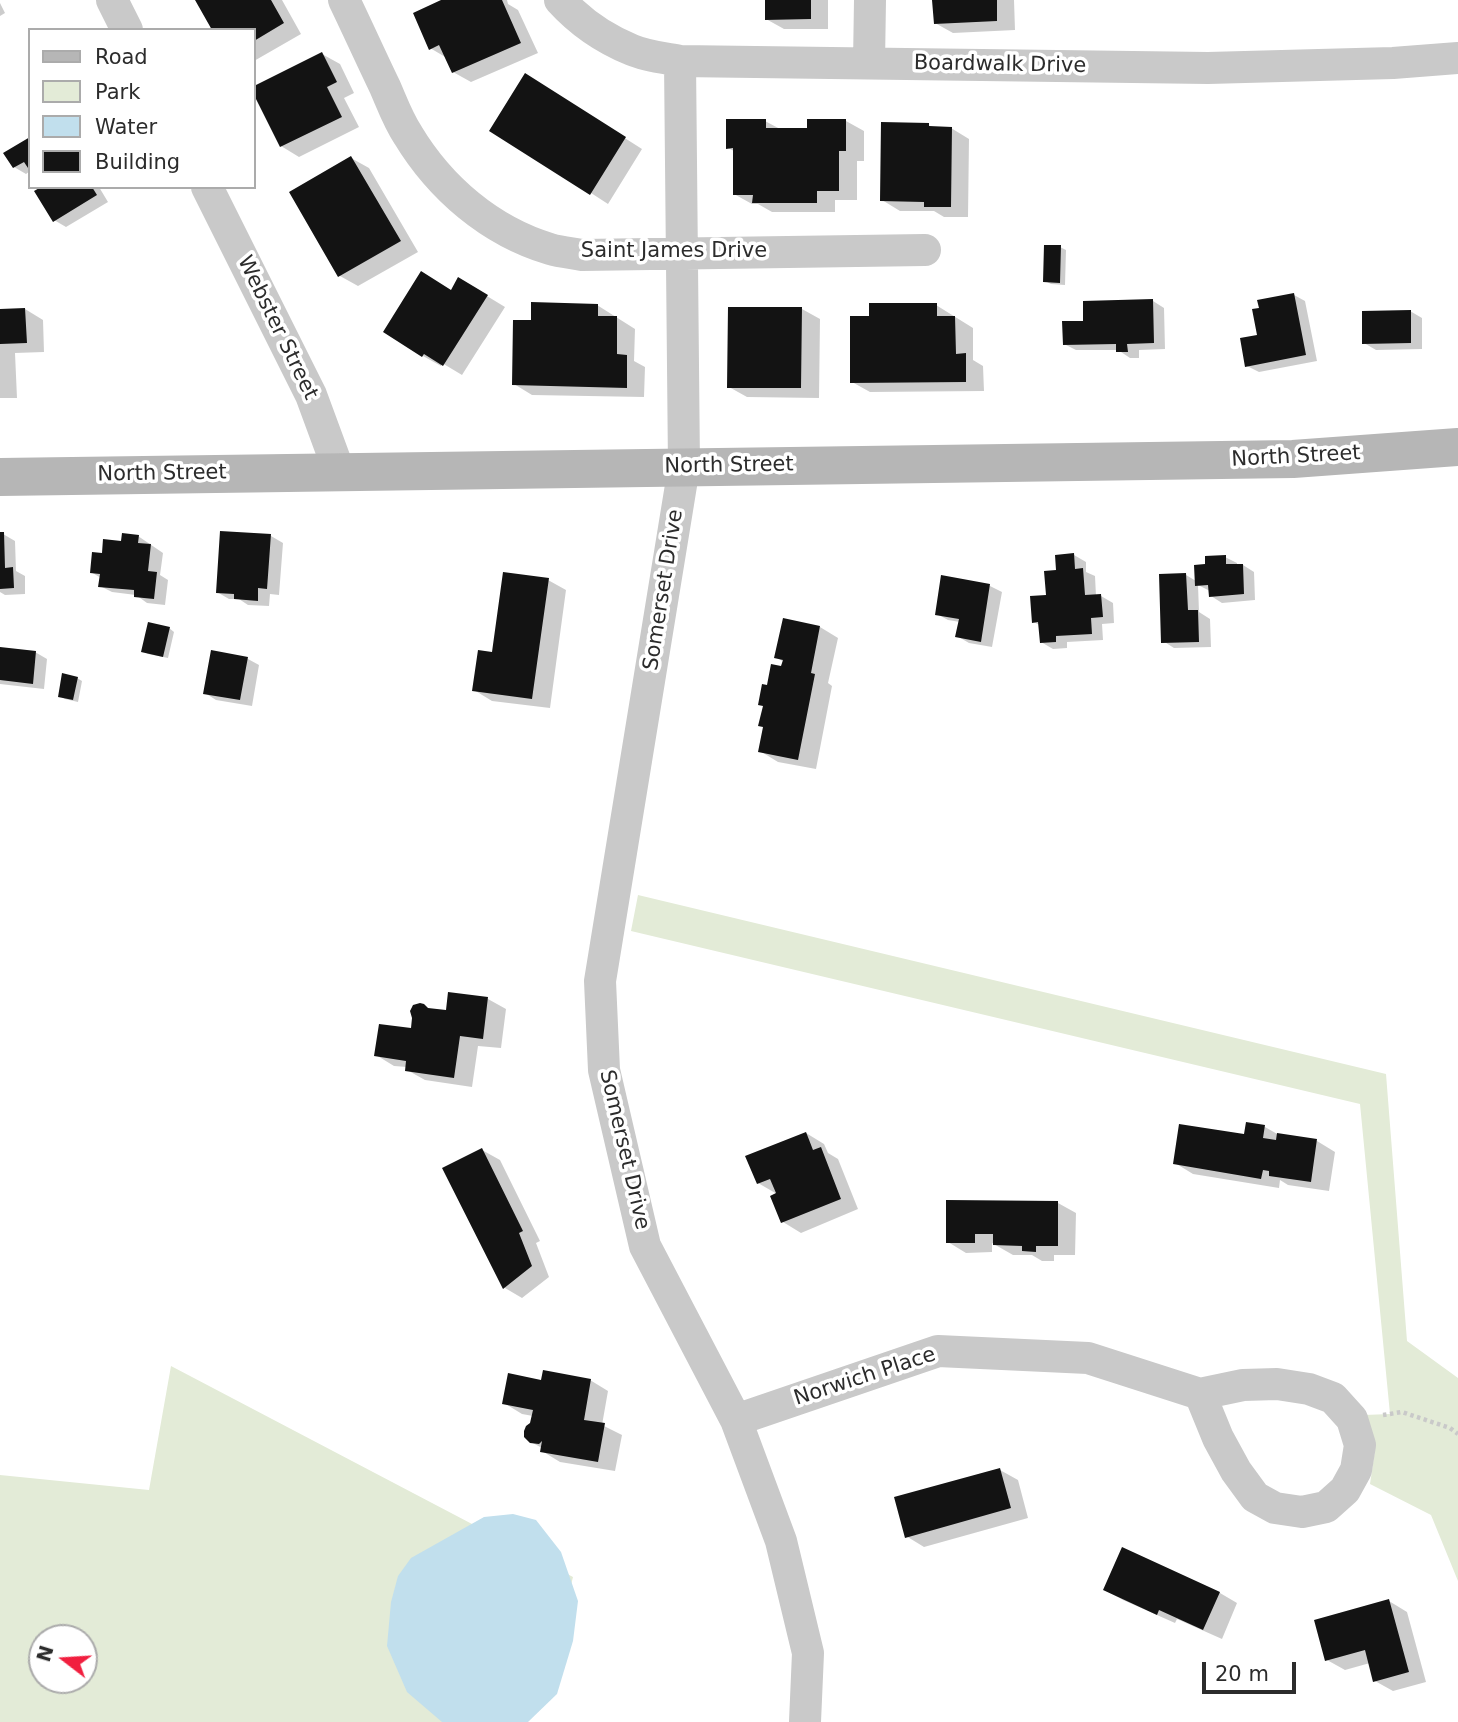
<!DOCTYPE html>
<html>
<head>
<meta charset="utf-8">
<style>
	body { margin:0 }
	#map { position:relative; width:1458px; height:1722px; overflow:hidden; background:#fff; font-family:"DejaVu Sans",sans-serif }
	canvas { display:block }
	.legend { position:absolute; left:28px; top:28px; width:228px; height:161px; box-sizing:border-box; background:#fff; border:2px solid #ababab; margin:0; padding:9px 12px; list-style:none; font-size:21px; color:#2c2c2c }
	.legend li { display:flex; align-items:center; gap:14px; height:35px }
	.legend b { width:35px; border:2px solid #ababab }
	.north { position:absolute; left:28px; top:1624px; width:70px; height:70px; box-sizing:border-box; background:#fff; border:2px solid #ababab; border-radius:50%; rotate:287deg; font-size:19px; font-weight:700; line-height:28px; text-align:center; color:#2c2c2c }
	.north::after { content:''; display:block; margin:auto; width:24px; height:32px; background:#f11f3f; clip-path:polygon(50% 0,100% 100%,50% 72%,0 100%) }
	.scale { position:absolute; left:1202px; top:1662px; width:94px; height:32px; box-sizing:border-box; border:4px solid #2c2c2c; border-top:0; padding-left:9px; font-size:21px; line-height:24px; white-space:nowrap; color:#2c2c2c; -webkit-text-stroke:5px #fff; paint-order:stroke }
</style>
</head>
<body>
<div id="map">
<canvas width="1458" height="1722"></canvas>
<ul class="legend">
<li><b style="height:9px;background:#b6b6b6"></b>Road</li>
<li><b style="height:19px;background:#e3ebd7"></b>Park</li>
<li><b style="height:19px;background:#c1dfed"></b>Water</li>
<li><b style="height:19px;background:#131313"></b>Building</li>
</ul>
<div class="north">N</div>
<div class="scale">20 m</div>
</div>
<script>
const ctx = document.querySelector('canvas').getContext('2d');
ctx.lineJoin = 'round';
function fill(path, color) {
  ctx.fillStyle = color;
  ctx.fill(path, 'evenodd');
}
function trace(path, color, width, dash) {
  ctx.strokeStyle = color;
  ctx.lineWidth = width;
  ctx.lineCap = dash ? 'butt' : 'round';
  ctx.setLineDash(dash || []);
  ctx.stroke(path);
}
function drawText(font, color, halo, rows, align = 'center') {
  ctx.font = font + ' "DejaVu Sans",sans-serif';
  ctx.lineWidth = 7;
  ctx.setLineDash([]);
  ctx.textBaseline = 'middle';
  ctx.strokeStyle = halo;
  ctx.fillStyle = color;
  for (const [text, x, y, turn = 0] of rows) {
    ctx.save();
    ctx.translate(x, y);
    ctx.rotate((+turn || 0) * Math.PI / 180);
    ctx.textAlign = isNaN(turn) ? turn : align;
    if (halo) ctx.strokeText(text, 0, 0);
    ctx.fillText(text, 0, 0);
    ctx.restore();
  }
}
fill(new Path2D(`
	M638,895L1386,1074L1407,1341L1458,1378V1581L1431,1515L1370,1484L1375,1450L1364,1415L1390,1414L1360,1104L631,931Z
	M171,1366L573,1577L541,1705L508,1722H0V1475L149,1490ZM42,1638H84V1680H42Z`), '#e3ebd7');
fill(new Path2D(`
	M513,1514L536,1520L561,1552L578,1601L573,1641L557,1694L528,1722H442L407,1692L387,1646L391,1602L398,1576L411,1558L484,1517Z`), '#c1dfed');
fill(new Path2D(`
	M197,0H282L301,34L254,61V30Z
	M445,0H507L508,4L518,10L538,53L471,82L453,72L447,58L430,48Z
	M766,0H828V29H784L766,19Z
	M934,0H1014L1015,30L953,33L935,23Z
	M0,3L5,13L0,16Z
	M322,54L340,64L354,93L344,98L359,127L299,157L281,146L254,91V88Z
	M543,86L642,149L608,204L591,193Z
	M765,121L780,129H809L846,121L864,131V161H857V200H835V212H772L758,204H752L734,194V151L728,148Z
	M928,125L934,128H951L969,139L968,217H944L934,211H900L882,200Z
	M30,139V171L26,174L14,167Z
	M351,158L369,168L418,252L358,286L340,276L291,193Z
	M42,187H99L108,202L66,227L54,220Z
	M1060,247L1066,250L1065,285L1051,284L1045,281Z
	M477,290L505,307L462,375L442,363L441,366L423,356L452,291Z
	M1294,295L1305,301L1317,361L1259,372L1247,366Z
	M1153,301L1164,308L1165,349L1139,350V358H1130L1118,350H1076L1064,344L1085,323Z
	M597,305L635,329L634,361L645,367L644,397L532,395L514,384L533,322Z
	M936,305L973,328V360L983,366L984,391L870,392L852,382L871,318Z
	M25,309L43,320L44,352L15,353L17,398H0V310Z
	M802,309L820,319L819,398L747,397L729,387Z
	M1410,311L1422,318V349L1376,350L1364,343Z
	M222,532L271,536L283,543L279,595L270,594L269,606L248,605L239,599H229L217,592Z
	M0,534H3L15,541L16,571L25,576V594L5,595L0,592Z
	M138,536L163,553L160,575L168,580L165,605L147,603L136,595L112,592L100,586L101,578L91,572L103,555L123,543Z
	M1074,555L1086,562V572L1095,576L1096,596H1101L1113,603L1114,623L1102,624L1103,640L1067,642V648L1053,649L1041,642L1040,625L1033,622L1048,596L1058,572Z
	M1225,557L1237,563V566L1243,565L1254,572L1255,600L1222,603L1211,596L1210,591L1198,585L1199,612L1210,619L1211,647L1174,648L1163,641L1186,575L1196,581L1207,566Z
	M943,577L990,586L1002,592L992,647L969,643L957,636L960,622L948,620L937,614Z
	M548,580L566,590L550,708L492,701L474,690L493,654Z
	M820,627L838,638L828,683L832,686L816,769L778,762L760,751L764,728L768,687L783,668L784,662L776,657Z
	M169,628L174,632L168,658L148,654L143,651Z
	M0,648L35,652L47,659L44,689L0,684Z
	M212,652L248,659L259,665L252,706L216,700L205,693Z
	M77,678L82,681L78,702L65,699L60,696Z
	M450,994L488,999L506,1009L501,1048L478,1046L472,1087L425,1080L407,1070V1067L394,1066L376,1055L412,1030L431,1010L447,1012Z
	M1265,1127L1279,1135L1317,1141L1335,1152L1329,1191L1288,1185L1280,1180L1279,1188L1193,1174L1175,1163L1246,1136Z
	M806,1133L824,1144L828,1153L838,1159L858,1209L801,1233L783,1222L777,1194L758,1183Z
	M482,1150L500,1160L540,1241L536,1243L549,1277L522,1298L505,1288Z
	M1058,1203L1076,1213L1075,1255H1054V1261H1042L1032,1255H1013L992,1243V1252L966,1253L948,1242Z
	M590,1380L608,1391L602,1425L622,1435L615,1471L560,1462L542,1451V1448L531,1442L533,1416L522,1414L504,1403L542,1382Z
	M1000,1470L1018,1480L1028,1518L924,1547L906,1536Z
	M1123,1550L1220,1593L1237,1603L1222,1639L1177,1619L1175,1623L1123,1600L1105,1590Z
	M1389,1601L1407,1612L1426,1682L1393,1691L1375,1681L1370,1663L1345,1670L1327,1660Z`), '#0003');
fill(new Path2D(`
	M195,0H271L284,23L254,41V30H212Z
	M441,0H502L521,43L452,73L439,45L429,50L413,13Z
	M765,0H811V19L765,20Z
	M932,0H997V21L934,24Z
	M322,52L337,82L327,87L342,117L280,147L254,95V86Z
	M525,73L626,137L590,195L489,131Z
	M726,119H766V128H807V119H846V151H839V191H817V203H752L753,195H733V148L726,149Z
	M881,122L929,123V126L952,127L951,207H924V202L880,201Z
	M30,137V171L24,162L13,168L3,153Z
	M351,156L401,241L338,277L289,192Z
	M41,187H92L97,195L53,222L34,191Z
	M1044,245H1061L1060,283L1043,282Z
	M421,271L451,290L458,277L488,295L443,366L424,354L422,357L383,332Z
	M1294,293L1306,355L1245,367L1240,338L1257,335L1252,309L1259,308L1257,300Z
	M1153,299L1154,343L1127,344L1128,352H1116V344L1063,345L1062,321H1083V301Z
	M531,302L598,304V316H617V354L627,355V388L512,385L513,320H531Z
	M869,303H937V316H955L956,354L966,353V382L850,383V316H869Z
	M728,307H802L801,388H727Z
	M25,308L27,343L0,344V309Z
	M1411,310V343L1362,344V311Z
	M220,531L271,534L267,589L258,588V601L234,599V594L216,593Z
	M0,532H4L5,568L13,567L14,588L0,589Z
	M122,533L139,535L138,543L151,544L148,571L157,572L154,599L134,597V590L98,587L100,574L90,573L92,552L102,553L103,539L121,541Z
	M1074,553L1075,569L1083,568L1085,595L1101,594L1103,617L1091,618L1092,634L1056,636V642L1040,643L1038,622L1032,623L1030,596L1046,595L1044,571L1056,570L1055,555Z
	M1226,555V564H1243L1244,594L1209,597L1208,585L1195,586L1194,565L1205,564V556Z
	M503,572L549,578L532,699L472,691L478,650L492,652Z
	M1186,573L1188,610H1198L1199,642L1161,643L1159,574Z
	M941,575L990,584L981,642L955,637L959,619L935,615Z
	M783,618L820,626L811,673L815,674L798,760L758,752L763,727L758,726L763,706L758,705L762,684L767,685L771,664L781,666L783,660L774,658Z
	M148,622L170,627L163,657L141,652Z
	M0,647L36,651L33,684L0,680Z
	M211,650L248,657L240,700L203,694Z
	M62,673L78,677L73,700L58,697Z
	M448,992L488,997L483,1039L460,1036L454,1078L405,1071L406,1061L374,1056L379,1024L411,1028L412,1018L410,1011L413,1005L420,1003L424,1004L428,1008L446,1010Z
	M1246,1122L1265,1125L1263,1138L1276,1140L1277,1133L1317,1139L1311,1182L1269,1176V1171L1263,1170L1261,1179L1173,1164L1179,1124L1244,1134Z
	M806,1132L813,1150L821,1147L841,1199L781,1223L770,1196L776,1193L770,1179L757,1184L745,1156Z
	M482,1148L523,1231L519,1233L532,1266L503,1289L442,1168Z
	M946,1200L1058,1201V1246H1036V1252L1022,1251V1246L993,1245V1234H975V1243H946Z
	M543,1370L591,1379L584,1420L605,1423L598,1462L540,1452L542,1441L539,1444L530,1443L524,1437V1431L526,1426L530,1423L533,1410L502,1404L508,1373L541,1380Z
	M1000,1468L1011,1508L905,1538L894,1497Z
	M1122,1547L1220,1592L1203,1630L1159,1610L1157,1615L1103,1590Z
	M1389,1599L1409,1672L1373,1682L1365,1650L1325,1661L1314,1620Z`), '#131313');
trace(new Path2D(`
	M1383,1415L1402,1412L1450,1428L1458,1434`), '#c9c9c9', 4.5, [3.5, 3.5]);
trace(new Path2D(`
	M112,0L127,30
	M344,0C358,29 371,58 385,87C392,103 398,120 408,135C440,188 490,231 550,249C560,252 571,253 582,255L925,250
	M560,0C579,21 605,39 632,50C646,56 664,58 680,61L1208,68L1393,63L1458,58
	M680,61L684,467L600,981L604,1070L645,1246L736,1420L781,1541L808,1653L805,1722
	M869,63L870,0
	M207,187L311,395L339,471
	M736,1420L938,1351L1088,1358L1200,1394L1218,1438L1236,1471L1255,1497L1275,1508L1302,1512L1326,1507L1345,1490L1356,1470L1360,1445L1352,1419L1333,1398L1309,1389L1277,1384L1243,1385L1200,1394`), '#c9c9c9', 32);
trace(new Path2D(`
	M0,477L1293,459L1458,447`), '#b6b6b6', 38);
drawText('21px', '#2c2c2c', '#fff', [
	["Boardwalk Drive",1000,65,1],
	["Saint James Drive",674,252],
	["Webster Street",277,328,64],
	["North Street",1296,457,-3],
	["North Street",729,466,-1],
	["North Street",162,474,-1],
	["Somerset Drive",664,590,-81],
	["Somerset Drive",624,1150,77],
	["Norwich Place",865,1377,-18]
]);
</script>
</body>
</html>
